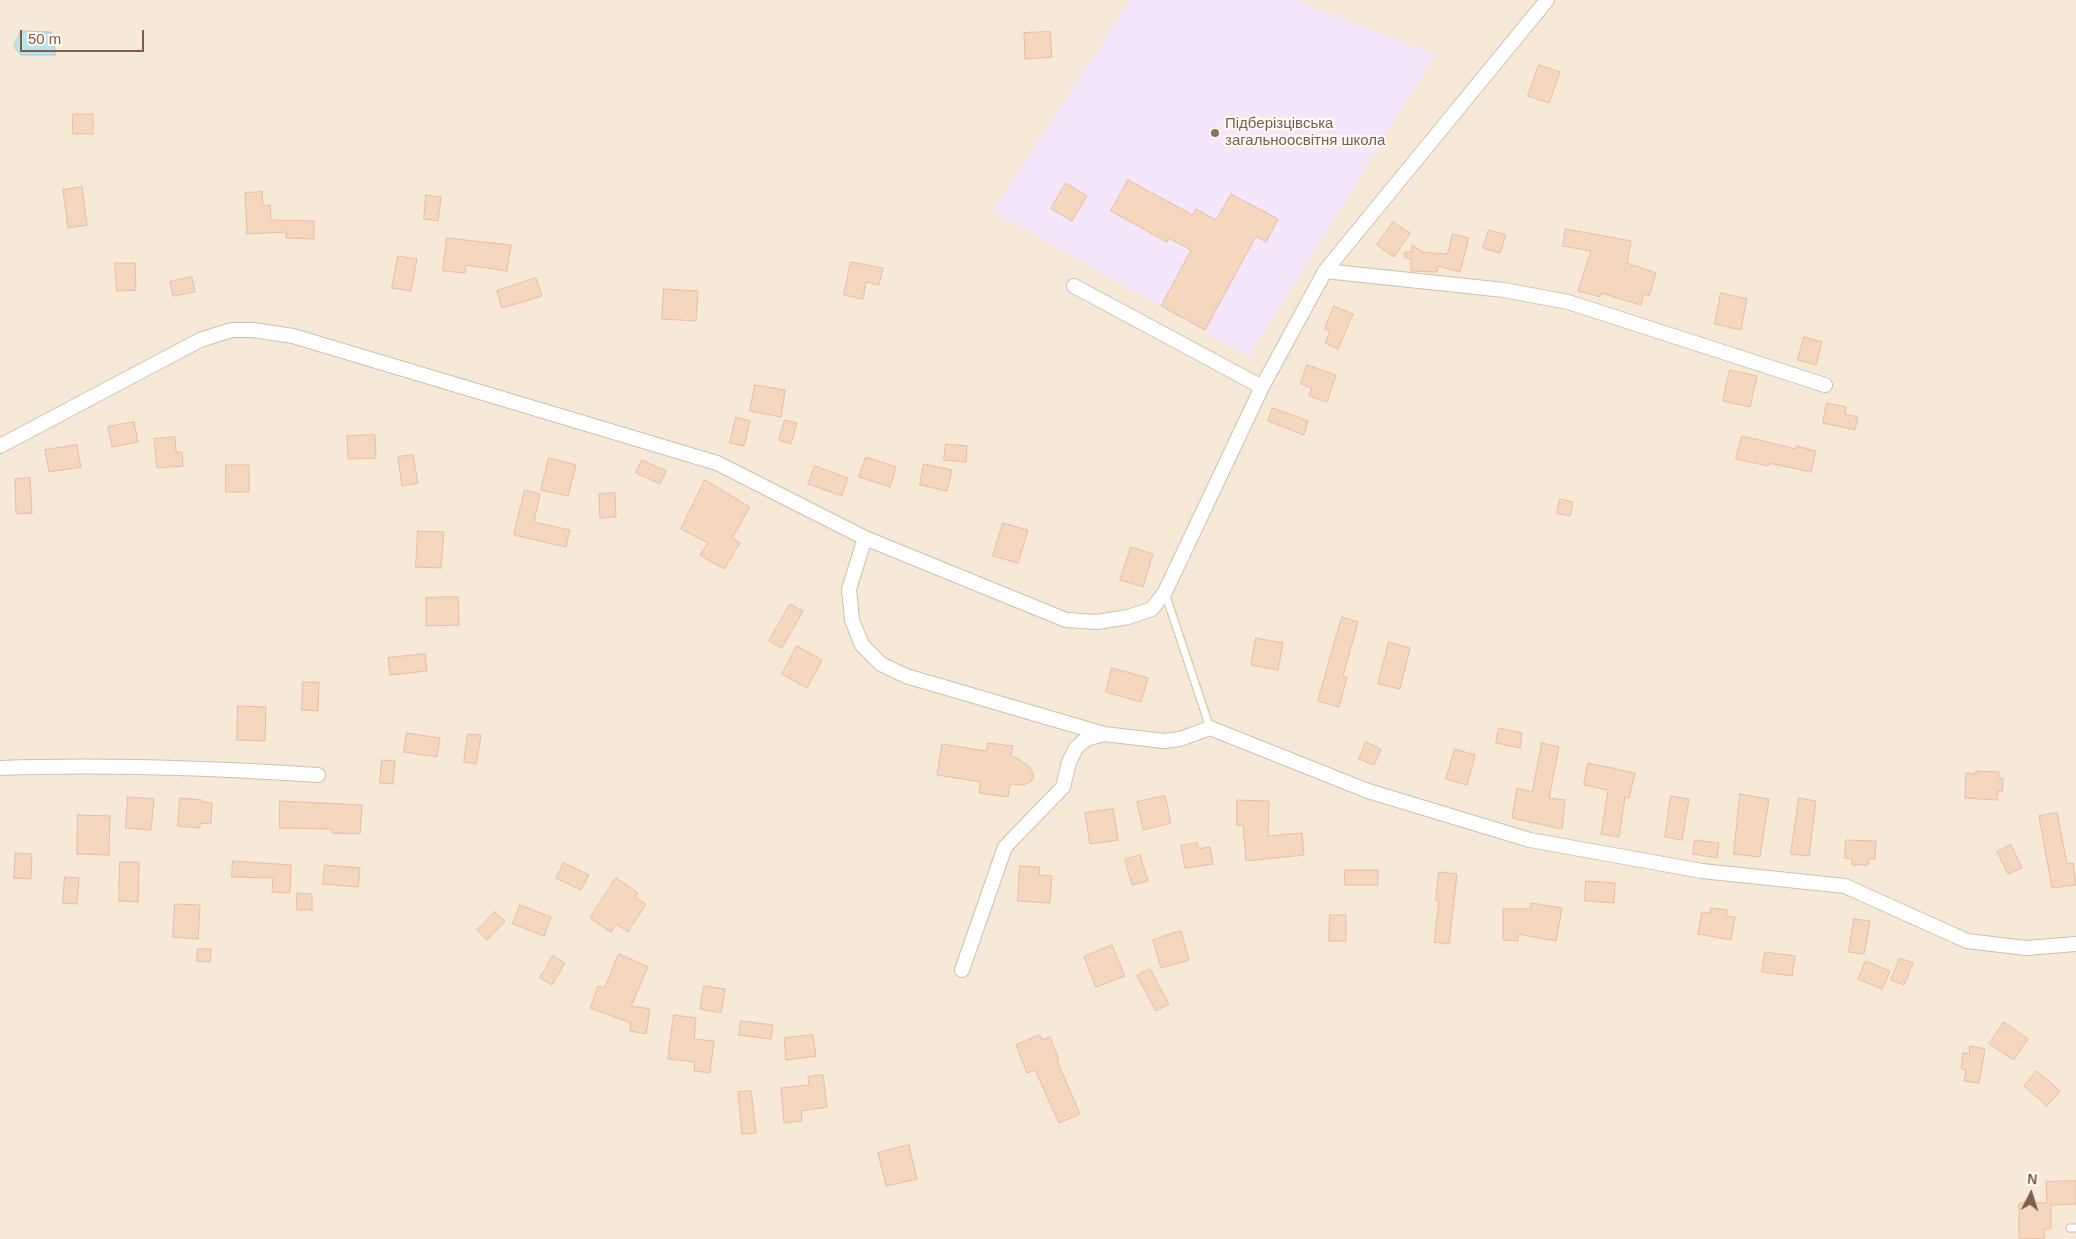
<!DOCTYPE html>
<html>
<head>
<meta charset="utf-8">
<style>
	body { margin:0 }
	#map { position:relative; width:2076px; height:1239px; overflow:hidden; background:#fef7ea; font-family:Arial,sans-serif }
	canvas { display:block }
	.north { position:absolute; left:2006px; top:1169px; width:50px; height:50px; -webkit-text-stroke:4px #fffaf2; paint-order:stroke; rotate:5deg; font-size:14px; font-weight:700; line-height:20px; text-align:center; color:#7c5e4b }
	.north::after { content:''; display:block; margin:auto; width:18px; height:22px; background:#7c5e4b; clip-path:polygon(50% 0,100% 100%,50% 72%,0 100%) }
	.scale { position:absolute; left:20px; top:30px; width:124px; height:22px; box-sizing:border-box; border:2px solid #7c5e4b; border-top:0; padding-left:6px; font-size:15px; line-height:18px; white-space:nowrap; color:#7c5e4b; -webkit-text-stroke:4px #fffaf2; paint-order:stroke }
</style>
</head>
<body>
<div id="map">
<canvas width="2076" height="1239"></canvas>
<div class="north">N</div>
<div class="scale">50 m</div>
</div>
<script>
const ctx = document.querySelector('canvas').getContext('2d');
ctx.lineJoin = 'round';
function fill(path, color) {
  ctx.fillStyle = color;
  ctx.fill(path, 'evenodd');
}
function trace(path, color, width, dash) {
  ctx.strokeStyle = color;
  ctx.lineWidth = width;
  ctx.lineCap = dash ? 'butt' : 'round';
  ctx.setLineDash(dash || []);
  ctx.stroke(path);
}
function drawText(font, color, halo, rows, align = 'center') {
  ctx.font = font + ' Arial,sans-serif';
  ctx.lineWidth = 4.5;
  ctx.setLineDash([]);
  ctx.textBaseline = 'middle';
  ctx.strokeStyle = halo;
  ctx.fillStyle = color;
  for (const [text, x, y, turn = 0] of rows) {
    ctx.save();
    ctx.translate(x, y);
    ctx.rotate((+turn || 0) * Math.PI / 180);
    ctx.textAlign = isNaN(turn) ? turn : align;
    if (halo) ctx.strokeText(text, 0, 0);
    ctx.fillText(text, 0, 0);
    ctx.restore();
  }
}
fill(new Path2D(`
	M0,0H2076V1239H0Z`), '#f6e9d8');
fill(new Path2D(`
	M1130,0H1296L1435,55L1249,357L993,211Z`), '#f4e6fb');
const water = new Path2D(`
	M21,31L51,32L56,55H21L14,47Z`);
fill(water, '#bce2ea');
trace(water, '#a2d1dc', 1);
const building = new Path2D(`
	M1050,32L1052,57L1025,59L1024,33Z
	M1539,65L1560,72L1549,103L1528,96Z
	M73,114H93V134H73Z
	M1128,180L1193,215L1196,209L1216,220L1231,194L1278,219L1266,242L1256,236L1205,330L1161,306L1191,250L1169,238L1167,242L1111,211Z
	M1066,183L1087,196L1072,221L1051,209Z
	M82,187L87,225L68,228L63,190Z
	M262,192L263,206L270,205L271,220L314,221V239L286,238V232L247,234L245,193Z
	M426,195L441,197L438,221L424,219Z
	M1393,222L1410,233L1394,257L1377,245Z
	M1566,229L1631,241L1627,263L1656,273L1649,296L1644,294L1641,305L1601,293L1600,297L1578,291L1591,251L1563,246Z
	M1489,230L1506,235L1500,253L1483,248Z
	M1453,234L1469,238L1460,272L1438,266L1437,272L1411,271V259L1404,257L1405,252H1412V245L1422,252L1447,254Z
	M447,238L511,245L507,271L466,265L465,273L443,271Z
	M398,256L417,259L411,291L392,288Z
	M851,262L883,268L879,285L866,282L863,299L844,295Z
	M115,263H135L136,290L117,291Z
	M192,277L195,292L173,296L170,282Z
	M536,278L542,296L502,308L497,291Z
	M664,289L698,291L696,321L662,319Z
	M1721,293L1747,299L1741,330L1715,324Z
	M1334,306L1353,314L1338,349L1325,343L1330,331L1325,329Z
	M1804,337L1822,342L1816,365L1798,360Z
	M1307,365L1336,375L1327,402L1309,396L1312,388L1301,384Z
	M1730,370L1757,376L1750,407L1723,401Z
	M755,385L785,390L781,417L750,411Z
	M1827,403L1846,407L1845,414L1858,417L1855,430L1823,423Z
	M1273,408L1308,421L1304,435L1268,421Z
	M736,417L750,421L744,446L730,443Z
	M785,420L797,423L791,444L779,440Z
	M134,422L138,442L112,447L108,427Z
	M375,435L376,458L348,459L347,436Z
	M1742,436L1796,449V446L1816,451L1811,472L1769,463L1768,466L1736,459Z
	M175,437L176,452H182L183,466L157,468L154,439Z
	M946,444L967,446L966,462L944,460Z
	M77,445L81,467L49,472L45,450Z
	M413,455L418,483L402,486L398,457Z
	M866,457L896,467L890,487L859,477Z
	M549,458L576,465L568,496L541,490Z
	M642,460L666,471L660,484L636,473Z
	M924,464L952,470L947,491L920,485Z
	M226,465H249V492H226Z
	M815,466L848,478L842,496L808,484Z
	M30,478L32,513L16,514L15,479Z
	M705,480L750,507L732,538L740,543L724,569L700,555L708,543L681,529Z
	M525,490L540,494L534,522L570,530L566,547L514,535Z
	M615,493L616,517L600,518L599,494Z
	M1560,499L1573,502L1570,516L1557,513Z
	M1003,523L1028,530L1018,563L993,556Z
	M418,531L444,532L441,568L416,567Z
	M1131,547L1153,554L1143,587L1120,580Z
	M458,597L459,625L426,626V598Z
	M790,604L803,611L782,648L769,641Z
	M1342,617L1358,622L1343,676L1347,677L1339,707L1318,701Z
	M1256,638L1283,643L1278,670L1251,665Z
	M1389,642L1410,648L1400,689L1378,684Z
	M797,646L822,660L807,688L782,674Z
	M425,654L427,671L390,675L388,658Z
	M1112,668L1148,678L1141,702L1106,692Z
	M303,682H319L318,711L302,710Z
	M238,706L266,707L265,741L237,740Z
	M1499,728L1522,733L1520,748L1496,743Z
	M407,733L440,738L437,757L404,752Z
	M468,734L481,735L476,764L464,762Z
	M1366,742L1381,749L1374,765L1359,759Z
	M988,743L1013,746L1011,755L1029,766L1034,776L1031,781L1024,785L1010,784L1008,797L979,793L981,782L937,775L942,744L986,751Z
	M1542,743L1559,747L1549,798L1565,800L1562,829L1512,818L1517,788L1532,792Z
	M1455,749L1475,755L1467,785L1446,779Z
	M382,760L395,761L393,784L380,783Z
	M1588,763L1635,773L1629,798L1625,797L1619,837L1601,834L1608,790L1584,785Z
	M1976,771L1999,772V778L2003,779L2002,792L1998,791L1997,800L1965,798L1966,773L1976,774Z
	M1740,794L1769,799L1760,857L1734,854Z
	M1165,796L1171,823L1143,830L1137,802Z
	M1671,796L1689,799L1682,840L1665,837Z
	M128,797L154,799L151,830L126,828Z
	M180,798L202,800L201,802L212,803L211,824L200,823V828L178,826Z
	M1799,798L1816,801L1809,856L1791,854Z
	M1237,800L1269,801L1268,836L1302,833L1304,855L1246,861L1243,825H1237Z
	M280,801L362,805L360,834L332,833V829L280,828Z
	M1113,809L1118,840L1090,844L1085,813Z
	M2057,813L2067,864L2073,863L2076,885L2052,888L2039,816Z
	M78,815L110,816L109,855L77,854Z
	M1695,840L1719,843L1717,858L1693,854Z
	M1846,840L1876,841L1875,859H1869L1868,865H1852V859L1845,858Z
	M1197,843L1199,849L1210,847L1213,864L1185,868L1181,846Z
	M2011,845L2022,868L2008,874L1997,852Z
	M16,853L32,854L31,879L14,878Z
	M1140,855L1148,881L1132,885L1125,860Z
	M233,861L291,865L290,893L272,892L273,878L232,877Z
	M120,862H139L138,902L119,901Z
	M564,863L589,875L581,890L556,878Z
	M325,865L360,868L358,887L323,884Z
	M1020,866L1040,867L1039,875L1052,876L1050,903L1018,901Z
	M1345,870H1378V885H1345Z
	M1439,872L1457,874L1449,944L1434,942L1439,901H1436Z
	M65,877L79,878L77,904L63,903Z
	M616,878L638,893L635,897L646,904L628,932L616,924L611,932L590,918Z
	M1586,881L1615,883L1614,903L1585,901Z
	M297,893L312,894V910H297Z
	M1532,903L1562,908L1556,941L1518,934V941L1503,940V909H1530Z
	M175,904L200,905L198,939L173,937Z
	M520,905L551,917L544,936L513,924Z
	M1711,908L1727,910L1726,916L1735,917L1731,940L1698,934L1702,912L1710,913Z
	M495,912L505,921L487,940L477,930Z
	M1330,915H1346V941H1329Z
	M1854,919L1870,921L1864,954L1849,952Z
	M1181,931L1189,960L1161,968L1153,940Z
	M1112,945L1125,976L1096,987L1084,957Z
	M198,949H211L210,962L197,961Z
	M1765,952L1795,956L1792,976L1762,972Z
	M619,954L648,967L631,1006L650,1009L646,1034L630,1031L631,1023L590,1008L598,986L604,988Z
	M553,956L565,963L552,985L540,978Z
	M1900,958L1913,963L1904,985L1891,980Z
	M1866,961L1890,971L1882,989L1858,979Z
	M1150,969L1169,1004L1156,1011L1137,976Z
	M704,986L725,989L721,1013L700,1009Z
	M674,1015L696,1018L694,1039L714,1041L710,1073L694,1071L695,1062L668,1059Z
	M741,1021L773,1025L771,1039L739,1035Z
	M2004,1022L2028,1039L2014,1060L1989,1044Z
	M813,1035L816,1056L786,1060L784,1038Z
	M1040,1035L1043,1040L1050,1037L1059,1060L1057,1061L1080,1114L1059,1123L1035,1070L1027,1073L1016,1045Z
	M1970,1046L1985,1049L1979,1083L1964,1081L1966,1070L1961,1069L1963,1053L1969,1054Z
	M2037,1071L2060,1091L2047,1106L2024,1086Z
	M823,1075L827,1107L801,1111L802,1121L784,1123L781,1088L809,1085L808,1077Z
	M751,1091L756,1133L742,1134L738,1092Z
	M909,1145L917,1179L886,1186L878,1153Z
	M2076,1181V1204L2051,1205V1229H2044L2045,1238L2019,1239V1203H2047L2046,1182Z`);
fill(building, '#f5d7c0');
trace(building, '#e9be9f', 1);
const lane = new Path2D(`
	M1165,593L1210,728
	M2070,1228H2076`);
const street = new Path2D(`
	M1325,271L1504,290L1568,302L1825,385
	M1074,286L1262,387
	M0,446L200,340L232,330H253L293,336L717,463L865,538L1066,620L1097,622L1128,617L1152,609L1165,592L1262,387L1325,271L1547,0
	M865,538L849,589L852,620L862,645L881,664L906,676L1104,734L1164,741L1180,739L1210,728L1368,791L1530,840L1702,871L1845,886L1967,941L2026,948L2076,944
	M0,768C106,764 212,768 318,775
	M962,970L1005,847L1063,787L1069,762L1076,748L1086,739L1104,734`);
trace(lane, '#d2bfae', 9);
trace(street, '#d2bfae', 16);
trace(lane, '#fff', 7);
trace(street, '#fff', 14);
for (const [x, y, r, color] of [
	[1215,133,5,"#8d6e63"]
]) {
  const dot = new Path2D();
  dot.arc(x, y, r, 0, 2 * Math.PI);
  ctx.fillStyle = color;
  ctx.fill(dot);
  trace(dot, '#fffaf2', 2);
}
drawText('15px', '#785e54', '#fffaf2', [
	["Підберізцівська",1225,124],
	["загальноосвітня школа",1225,141]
], 'left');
</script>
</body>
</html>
